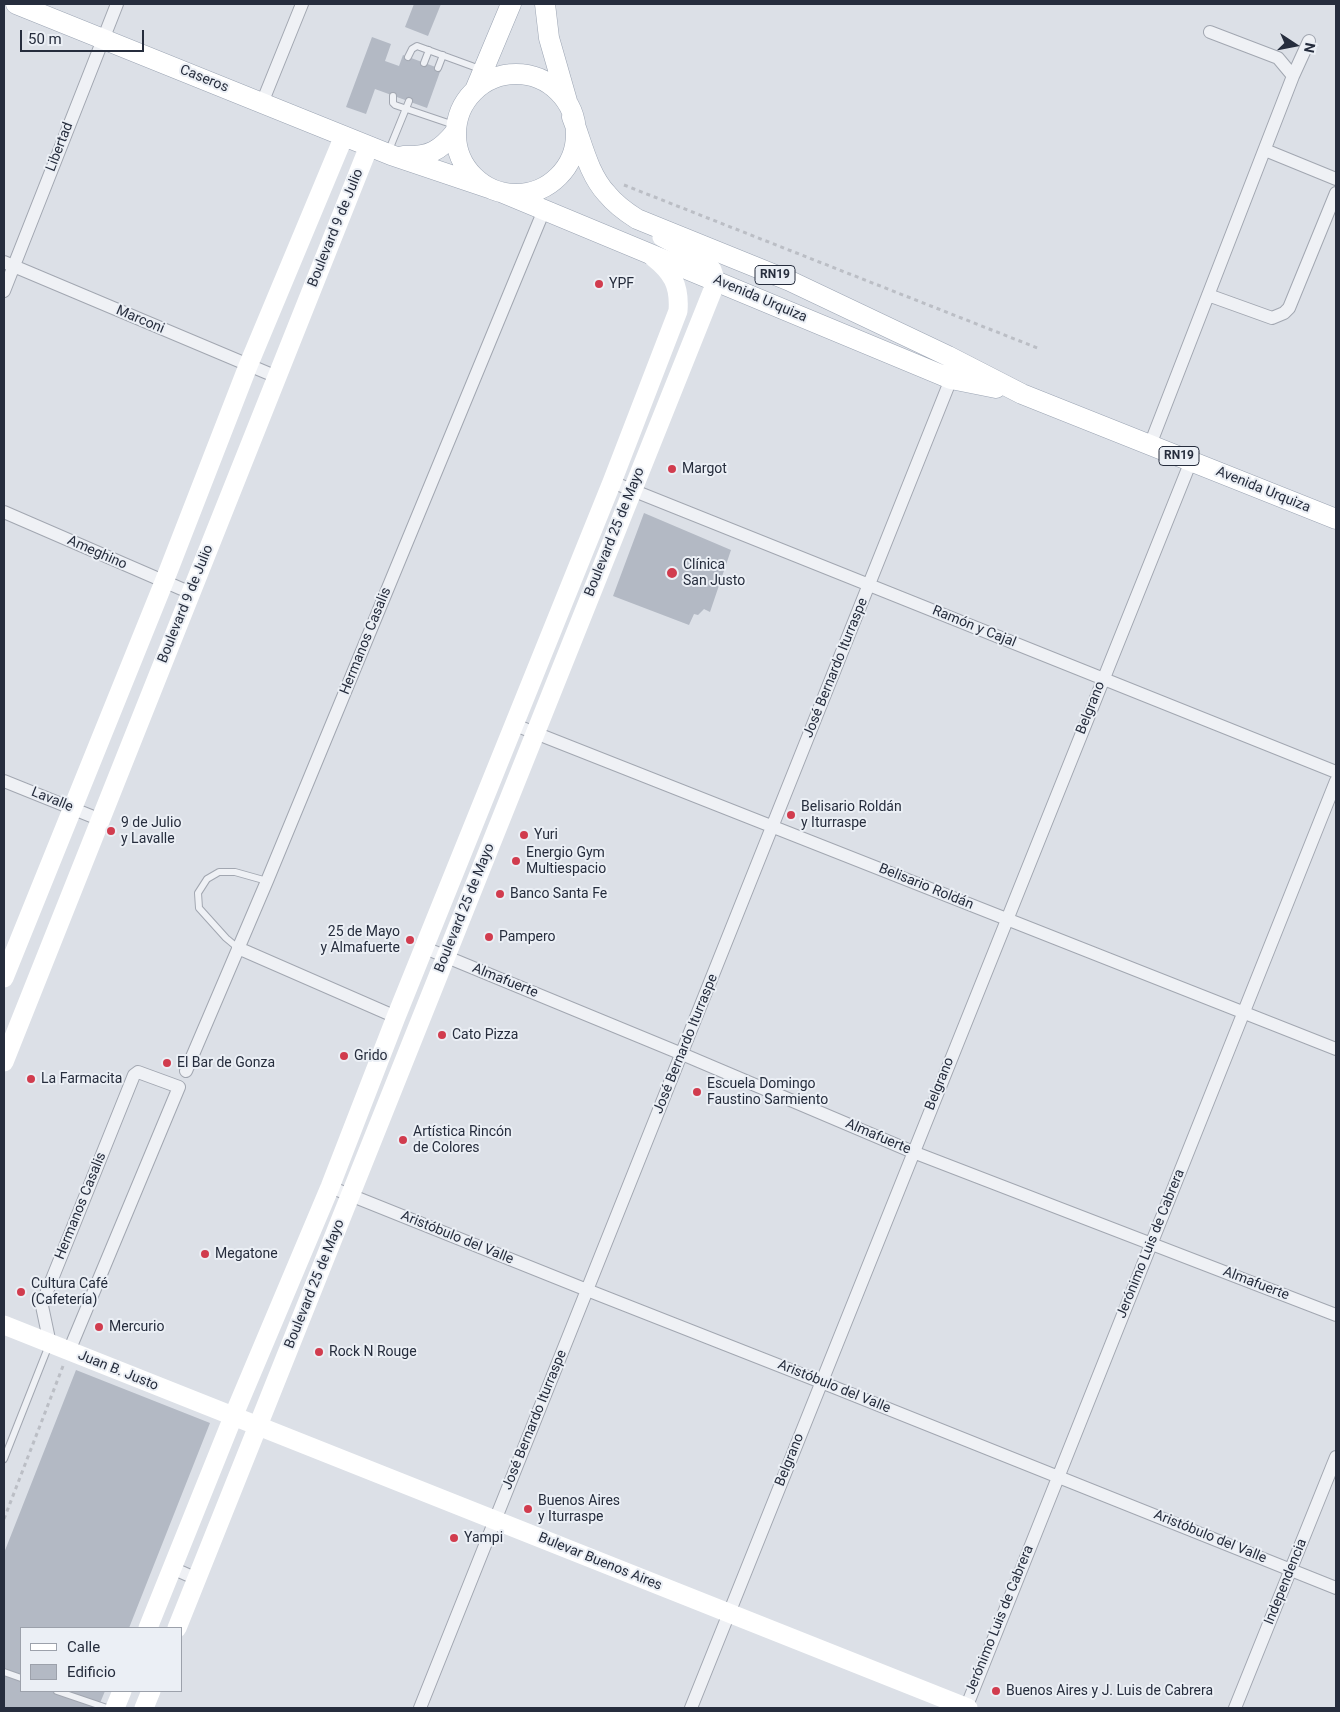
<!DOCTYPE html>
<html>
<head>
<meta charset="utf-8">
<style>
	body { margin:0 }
	#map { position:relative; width:1340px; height:1712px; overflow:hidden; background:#dce0e7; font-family:Roboto,sans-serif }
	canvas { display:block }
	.frame { position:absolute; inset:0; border:5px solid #262d3d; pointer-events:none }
	.legend { position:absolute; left:20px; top:1627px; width:162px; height:65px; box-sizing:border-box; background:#ebeff5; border:1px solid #9ca1ab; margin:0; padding:6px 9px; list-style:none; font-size:15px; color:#262d3d }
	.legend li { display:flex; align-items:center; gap:10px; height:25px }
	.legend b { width:25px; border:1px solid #9ca1ab }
	.north { position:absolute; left:1270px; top:20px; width:50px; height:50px; -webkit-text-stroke:4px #ebeff5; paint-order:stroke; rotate:101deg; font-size:14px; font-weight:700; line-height:20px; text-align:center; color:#262d3d }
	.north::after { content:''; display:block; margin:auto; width:18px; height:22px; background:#262d3d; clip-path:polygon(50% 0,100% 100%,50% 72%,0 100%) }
	.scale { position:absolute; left:20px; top:30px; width:124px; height:22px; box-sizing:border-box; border:2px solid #262d3d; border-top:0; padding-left:6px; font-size:15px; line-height:18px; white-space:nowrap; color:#262d3d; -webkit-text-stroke:4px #ebeff5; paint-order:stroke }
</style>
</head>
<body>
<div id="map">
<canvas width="1340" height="1712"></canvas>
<div class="frame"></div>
<ul class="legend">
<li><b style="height:6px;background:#fff"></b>Calle</li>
<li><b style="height:14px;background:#b3b9c4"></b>Edificio</li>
</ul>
<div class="north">N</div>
<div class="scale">50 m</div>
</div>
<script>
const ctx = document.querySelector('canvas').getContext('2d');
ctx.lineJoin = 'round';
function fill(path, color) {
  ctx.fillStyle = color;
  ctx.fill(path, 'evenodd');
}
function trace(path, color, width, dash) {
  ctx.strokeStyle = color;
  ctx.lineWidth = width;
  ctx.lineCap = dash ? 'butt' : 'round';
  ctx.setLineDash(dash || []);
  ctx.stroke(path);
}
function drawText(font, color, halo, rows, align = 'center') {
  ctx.font = font + ' Roboto,sans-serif';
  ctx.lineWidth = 4;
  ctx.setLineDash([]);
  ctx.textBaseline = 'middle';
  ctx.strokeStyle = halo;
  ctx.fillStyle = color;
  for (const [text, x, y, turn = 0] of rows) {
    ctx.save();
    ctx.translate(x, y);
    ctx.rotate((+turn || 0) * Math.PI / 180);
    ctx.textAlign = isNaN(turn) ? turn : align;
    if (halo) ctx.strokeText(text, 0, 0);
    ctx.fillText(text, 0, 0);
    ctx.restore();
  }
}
fill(new Path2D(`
	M414,4H441L428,36L405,27Z
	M372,37L391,44L385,61L399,66L403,55L441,69L427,108L375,89L366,114L346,107Z
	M644,513L731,550L710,612L704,609L698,615L694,614L689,625L613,596Z
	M76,1370L210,1423L129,1628H21V1691H105L98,1708H4V1553Z`), '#b3b9c4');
const lane = new Path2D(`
	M408,57L412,49L417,46L480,69
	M424,63L429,50
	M438,68L443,55
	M393,96V103L395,105L457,126
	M389,150L409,101
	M238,948L226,938L199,908L198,893L207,879L219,872H235L267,881
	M4,1459L49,1345
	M4,1672L21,1678
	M57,1691L107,1708`);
const street = new Path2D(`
	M1210,32L1278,58L1293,76
	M262,103L302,4
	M1265,150L1336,179
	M4,262L277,377
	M4,291L117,4
	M1208,295L1272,318L1284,313L1289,308L1336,193
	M1150,445L1293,76L1309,41
	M612,482L1336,772
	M4,512L191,593
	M515,725L1336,1049
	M4,781L101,820
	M238,948L396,1017
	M425,948L682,1054L913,1152L1336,1315
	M186,1071L267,881L544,210
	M330,1187L587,1290L821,1382L1336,1588
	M50,1344L42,1306L46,1294L134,1075L138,1072L179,1087L69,1351
	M172,1568L197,1579
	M420,1708L951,379
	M691,1708L1191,461
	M966,1708L1336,781
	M1235,1708L1336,1457`);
const primary = new Path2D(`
	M16,4L391,155L492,189
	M545,4L549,38L567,101
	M456 134a60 60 0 1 1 120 0a60 60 0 1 1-120 0Z
	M475,90L511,4
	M572,117C582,142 588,174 607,194C615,204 626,212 637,219L790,281L948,356L1022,394L1336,519
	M403,156C429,157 440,151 456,131
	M501,192L951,379L996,388`);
trace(lane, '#a2a7b1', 8);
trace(street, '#a2a7b1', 14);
trace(primary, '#9ba4b3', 21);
trace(new Path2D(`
	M624,185L1040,349
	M4,1519L63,1366`), '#bbbec5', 3, [4, 4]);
trace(lane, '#eff1f5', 6);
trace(street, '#eff1f5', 12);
trace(new Path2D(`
	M4,978L164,582L248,366L344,136
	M4,1062L369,146
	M4,1325L968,1708
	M148,1628L233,1417L330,1187L396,1017L612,482L678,311C680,285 672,272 653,257
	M177,1628L716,282L712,270L704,260L662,237
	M115,1708L122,1691
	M144,1708L151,1691`), '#fff', 19);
trace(primary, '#fff', 20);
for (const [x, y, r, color] of [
	[599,284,5,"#d13c4e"],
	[672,469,5,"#d13c4e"],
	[672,573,6,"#d13c4e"],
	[791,815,5,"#d13c4e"],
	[111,831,5,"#d13c4e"],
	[524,835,5,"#d13c4e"],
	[516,861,5,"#d13c4e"],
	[500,894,5,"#d13c4e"],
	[489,937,5,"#d13c4e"],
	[410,940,5,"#d13c4e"],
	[442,1035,5,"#d13c4e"],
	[344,1056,5,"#d13c4e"],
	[167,1063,5,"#d13c4e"],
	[31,1079,5,"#d13c4e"],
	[697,1092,5,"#d13c4e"],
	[403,1140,5,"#d13c4e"],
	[205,1254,5,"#d13c4e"],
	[21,1292,5,"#d13c4e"],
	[99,1327,5,"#d13c4e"],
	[319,1352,5,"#d13c4e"],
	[528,1509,5,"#d13c4e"],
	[454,1538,5,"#d13c4e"],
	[996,1691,5,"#d13c4e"]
]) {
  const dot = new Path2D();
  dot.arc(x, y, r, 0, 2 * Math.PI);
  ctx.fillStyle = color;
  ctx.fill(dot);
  trace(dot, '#ebeff5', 2);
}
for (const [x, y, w] of [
	[775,275,40],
	[1179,456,40]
]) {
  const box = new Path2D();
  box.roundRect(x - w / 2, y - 9.5, w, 19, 4);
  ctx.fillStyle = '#ebeff5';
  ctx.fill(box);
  trace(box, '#262d3d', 1);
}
drawText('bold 12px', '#262d3d', null, [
	["RN19",775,275],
	["RN19",1179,456]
]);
drawText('14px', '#262d3d', '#ebeff5', [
	["Caseros",204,79,22],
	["Libertad",60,147,-69],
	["Boulevard 9 de Julio",336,228,-68],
	["Avenida Urquiza",760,299,23],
	["Marconi",140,320,23],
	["Avenida Urquiza",1263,490,22],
	["Boulevard 25 de Mayo",615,532,-68],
	["Ameghino",97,553,24],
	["Boulevard 9 de Julio",186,604,-68],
	["Ramón y Cajal",974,627,22],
	["Hermanos Casalis",366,641,-68],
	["José Bernardo Iturraspe",836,668,-68],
	["Belgrano",1091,708,-68],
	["Lavalle",52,800,22],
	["Belisario Roldán",926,887,22],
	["Boulevard 25 de Mayo",465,908,-68],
	["Almafuerte",505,981,22],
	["José Bernardo Iturraspe",686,1044,-68],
	["Belgrano",940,1084,-68],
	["Almafuerte",878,1137,23],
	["Hermanos Casalis",81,1206,-68],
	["Aristóbulo del Valle",457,1238,22],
	["Jerónimo Luis de Cabrera",1151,1244,-68],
	["Boulevard 25 de Mayo",315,1284,-68],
	["Almafuerte",1256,1284,21],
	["Juan B. Justo",118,1371,22],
	["Aristóbulo del Valle",834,1387,22],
	["José Bernardo Iturraspe",535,1420,-68],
	["Belgrano",790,1460,-68],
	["Aristóbulo del Valle",1210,1537,22],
	["Bulevar Buenos Aires",600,1562,22],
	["Independencia",1286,1582,-68],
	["Jerónimo Luis de Cabrera",1000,1620,-68]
]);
drawText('14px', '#262d3d', '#ebeff5', [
	["YPF",609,284],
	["Margot",682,469],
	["Clínica",683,565],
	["San Justo",683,581],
	["Belisario Roldán",801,807],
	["y Iturraspe",801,823],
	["9 de Julio",121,823],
	["y Lavalle",121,839],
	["Yuri",534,835],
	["Energio Gym",526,853],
	["Multiespacio",526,869],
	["Banco Santa Fe",510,894],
	["25 de Mayo",400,932,"right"],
	["y Almafuerte",400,948,"right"],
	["Pampero",499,937],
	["Cato Pizza",452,1035],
	["Grido",354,1056],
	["El Bar de Gonza",177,1063],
	["La Farmacita",41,1079],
	["Escuela Domingo",707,1084],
	["Faustino Sarmiento",707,1100],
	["Artística Rincón",413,1132],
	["de Colores",413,1148],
	["Megatone",215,1254],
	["Cultura Café",31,1284],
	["(Cafetería)",31,1300],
	["Mercurio",109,1327],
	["Rock N Rouge",329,1352],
	["Buenos Aires",538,1501],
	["y Iturraspe",538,1517],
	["Yampi",464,1538],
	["Buenos Aires y J. Luis de Cabrera",1006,1691]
], 'left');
</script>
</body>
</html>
